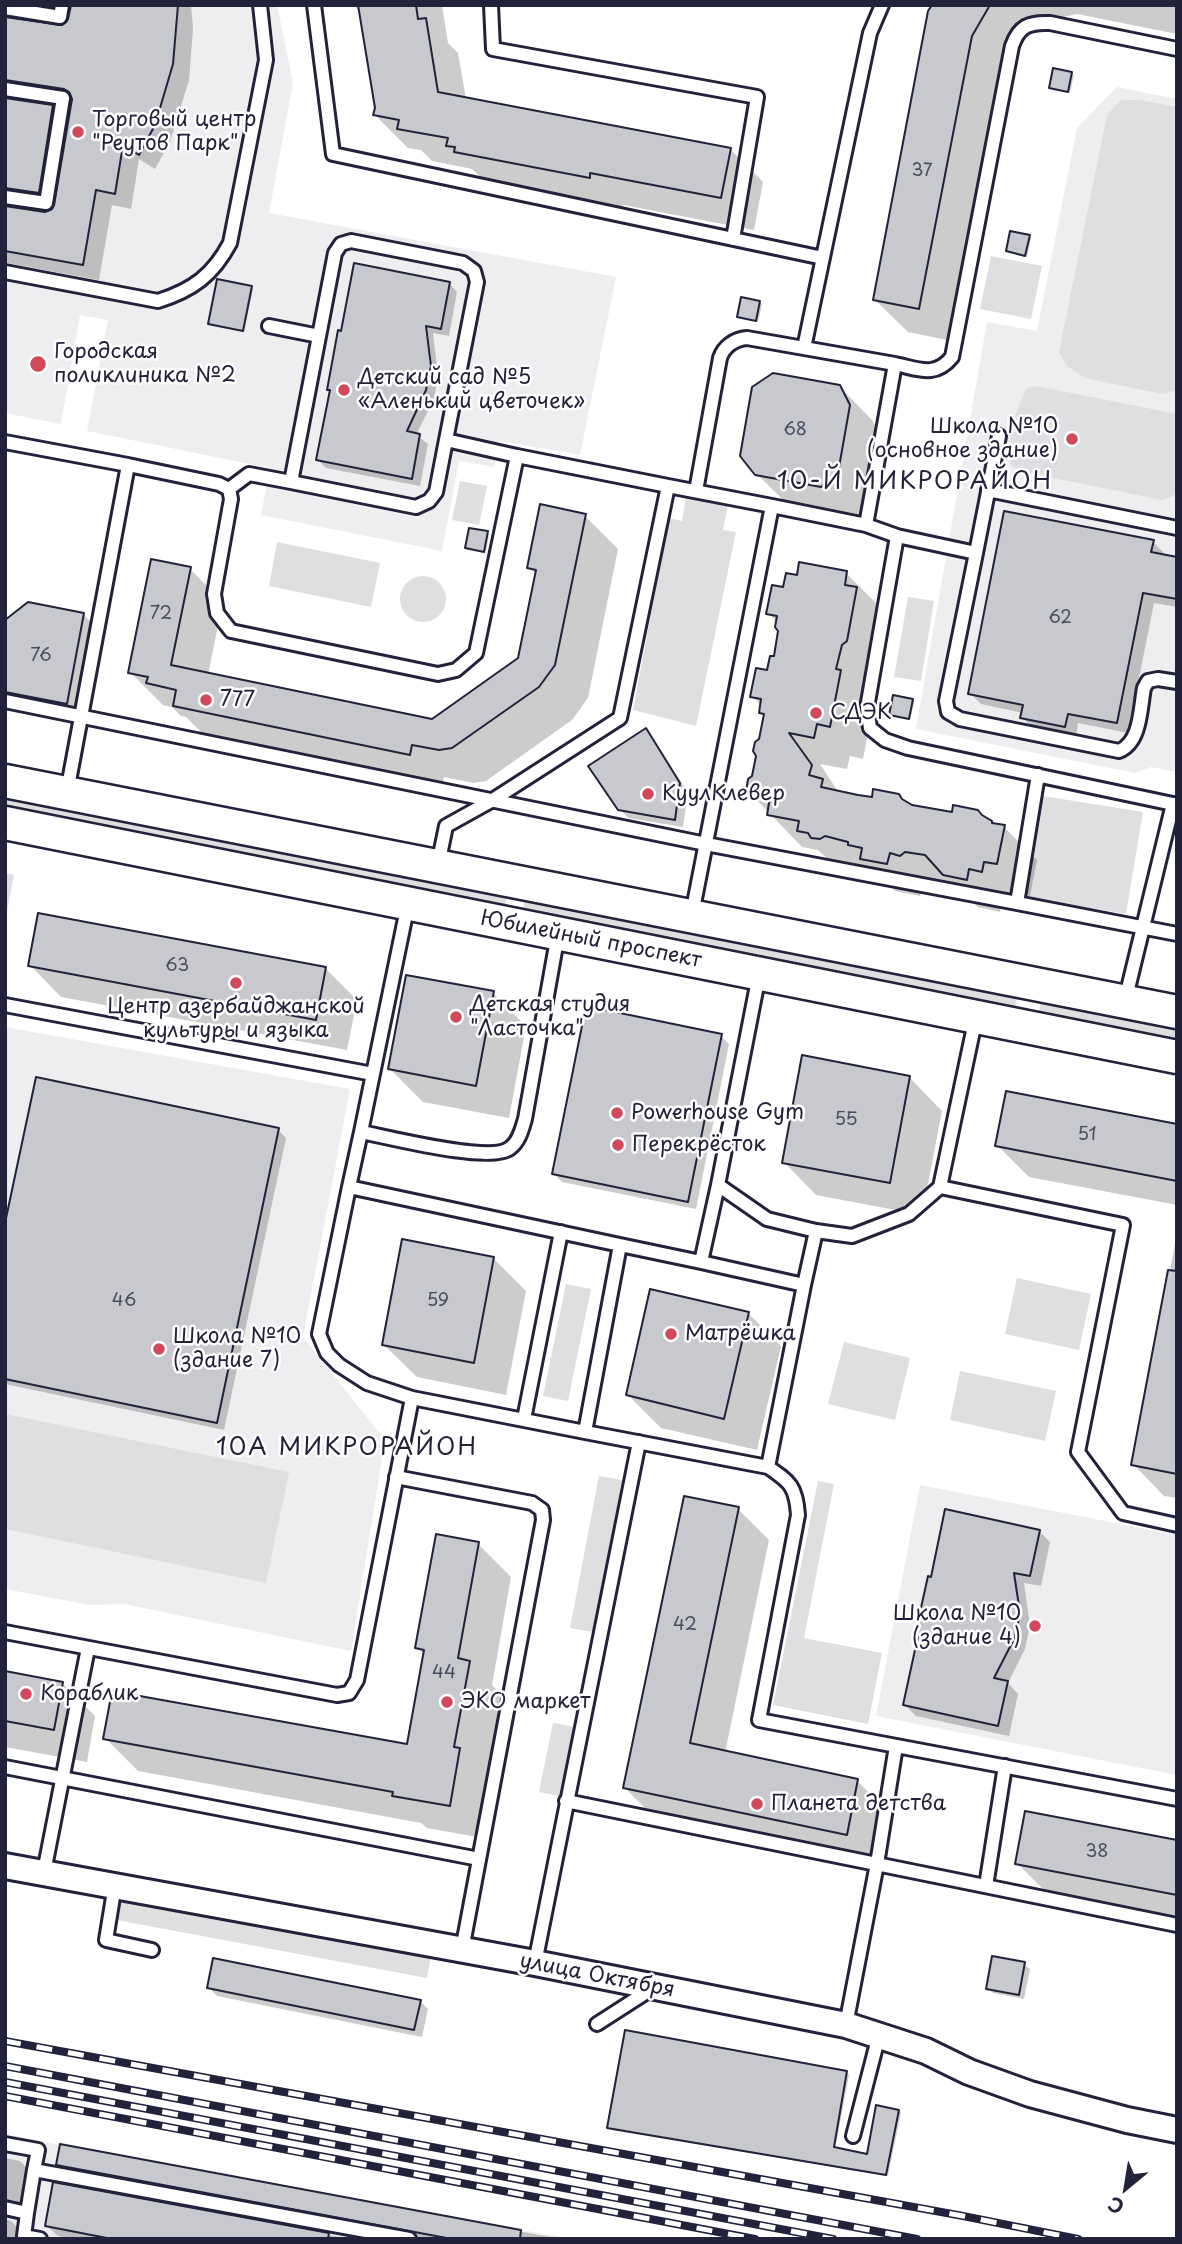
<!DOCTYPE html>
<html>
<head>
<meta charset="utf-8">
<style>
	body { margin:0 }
	#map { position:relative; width:1182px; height:2244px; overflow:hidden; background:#fff; font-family:"Playpen Sans",sans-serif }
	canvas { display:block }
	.frame { position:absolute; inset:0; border:7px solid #22223b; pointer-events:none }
	.north { position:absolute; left:1091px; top:2153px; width:70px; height:70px; -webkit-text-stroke:5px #fff; paint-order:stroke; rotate:210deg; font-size:19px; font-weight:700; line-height:28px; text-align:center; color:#22223b }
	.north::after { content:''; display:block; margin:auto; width:24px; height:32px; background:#22223b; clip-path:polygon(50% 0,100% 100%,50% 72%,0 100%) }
</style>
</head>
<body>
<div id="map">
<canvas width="1182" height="2244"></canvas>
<div class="frame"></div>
<div class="north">С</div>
</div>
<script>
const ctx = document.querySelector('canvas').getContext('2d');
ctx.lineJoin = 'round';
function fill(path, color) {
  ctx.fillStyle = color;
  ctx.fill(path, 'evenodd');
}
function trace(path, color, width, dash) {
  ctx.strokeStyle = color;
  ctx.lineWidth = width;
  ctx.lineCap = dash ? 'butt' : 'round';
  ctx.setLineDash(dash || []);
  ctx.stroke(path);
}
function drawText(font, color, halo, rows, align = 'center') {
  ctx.font = font + ' "Playpen Sans",sans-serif';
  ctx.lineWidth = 5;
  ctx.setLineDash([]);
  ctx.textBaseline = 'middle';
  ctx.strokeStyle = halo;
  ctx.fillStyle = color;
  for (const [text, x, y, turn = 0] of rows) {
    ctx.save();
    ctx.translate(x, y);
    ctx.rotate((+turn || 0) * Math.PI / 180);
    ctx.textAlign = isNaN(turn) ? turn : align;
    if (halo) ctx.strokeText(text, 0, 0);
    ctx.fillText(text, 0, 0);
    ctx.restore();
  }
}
fill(new Path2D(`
	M5,5H277L293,83L269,213L616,277L580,455L500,441L494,467L459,461L442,551L261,515L270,468L87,431L108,320L80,315L61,424L5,413Z
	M1117,87L1177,99V772L1151,767L1135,773L916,729L987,322L1037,331L1077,128Z
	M5,1027L350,1089L303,1337L385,1440L351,1651L124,1604L90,1605L5,1589Z
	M920,1485L1177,1535V1775L876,1716Z
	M5,2134L56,2144L571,2239H5Z`), '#eeeef1');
fill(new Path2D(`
	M1121,100H1141L1177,107V390L1163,394L1084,378L1067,366L1059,352L1107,115Z
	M991,256L1042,266L1031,319L980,309Z
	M1036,386L1177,414V491L1171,497L1162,500L1019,471L1011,465C1007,445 1016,404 1027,388Z
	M460,481L487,486L479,525L452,520Z
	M686,497L728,505L723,530L736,532L696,726L633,710L669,518L682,521Z
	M277,542L380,563L371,607L269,586Z
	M400 599a23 23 0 1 1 46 0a23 23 0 1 1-46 0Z
	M908,597L934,601L921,681L894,677Z
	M1043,796L1143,812L1126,914L1026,897Z
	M8,798L507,896L505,905L6,807Z
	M5,873L14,875L5,921Z
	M525,900L1017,997L1015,1007L523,910Z
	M1041,1001L1177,1029V1039L1039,1011Z
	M1017,1278L1091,1294L1079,1350L1005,1334Z
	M566,1284L591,1289L568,1401L543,1396Z
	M844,1342L910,1358L895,1420L828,1404Z
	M960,1371L1056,1391L1045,1441L950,1420Z
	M5,1414L289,1472L266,1583L5,1529Z
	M599,1476L622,1480L593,1632L570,1628Z
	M818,1481L834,1484L804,1638L882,1653L868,1724L773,1705Z
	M553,1723L574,1727L560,1796L539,1792Z
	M116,1898L431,1956L427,1978L111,1919Z`), '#dfdfe2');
fill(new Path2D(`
	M5,5H191L193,29L189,80L170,142L155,169L139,159L131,209L112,205L99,280L7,263L5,273ZM19,15L68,22L63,27L13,20ZM23,96L73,104L69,124L52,107L12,101ZM19,204L56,208L45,213L15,208Z
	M353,5H442L448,43L458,53L466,99L730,149L763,182L754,230L623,205L622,210L489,185L472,169L432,161L421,150L408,148L375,115L377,108L362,14Z
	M934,5H1177V34L1077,14L1044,21L1027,32L1004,69L952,341L908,332L875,300Z
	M1071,73L1074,75L1070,93L1051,87Z
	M1029,237L1031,239L1027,257L1008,251Z
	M449,283L457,292L449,336L433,333L438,375L434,399L416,435L428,444L420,486L326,468L318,460L331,392L329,389L343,333Z
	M251,287L253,289L244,332L210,323Z
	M759,302L762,304L758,322L739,317Z
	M839,386L872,420L883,439L870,506L855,519L790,507L756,473Z
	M585,516L618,549L588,698L572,720L486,781L473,783L444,777L442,787L208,739L186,717L181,716L172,707L163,705L130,672L190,569L223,602L208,674L432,720L520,659L537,575L529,567Z
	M487,533L489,535L486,551L467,547Z
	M1153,542L1164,553L1163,556L1177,559V607L1154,603L1128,733L1078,723L1076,737L1033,728L1022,717L1023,713L981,704L970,693Z
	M846,573L879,606L878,610L889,621L863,759L850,756L847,769L820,764L839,793L984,818L994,825L1004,827L1037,860L1030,896L1017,894L1002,901L1000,912L978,907L957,887L922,885L920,896L895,891L876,872L832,863L818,850L802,847L748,791L754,777L765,717L761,712L762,706L752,696L768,672L775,658L780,631L778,623L768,613L785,589L798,577Z
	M83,614L91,622L75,712L5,698V622Z
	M912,700L914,703L910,720L891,715Z
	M645,730L653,738L688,793L683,827L628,818L620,809Z
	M30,965L325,968L357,1000L347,1050L61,997Z
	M493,993L526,1026L509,1118L423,1102L390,1069Z
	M721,1036L729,1044L696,1209L562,1182L554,1174Z
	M910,1078L942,1111L922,1215L816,1195L784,1162Z
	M1177,1126V1205L1029,1177L997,1145Z
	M278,1130L286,1138L224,1430L5,1384V1231Z
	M1177,1233V1498L1164,1496L1133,1464Z
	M493,1258L526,1291L506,1395L417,1377L384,1345Z
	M748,1313L781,1346L757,1450L661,1428L628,1395Z
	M738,1509L769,1540L725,1753L857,1781L889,1812L878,1866L656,1819L625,1788Z
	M1039,1531L1050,1542L1041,1586L1024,1583L1030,1625L1025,1649L1008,1683L1018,1694L1009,1736L916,1716L905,1705Z
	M478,1544L511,1577L492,1685L502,1695L487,1777L492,1782L482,1838L427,1828L421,1823L138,1771L105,1738L408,1746L425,1655L417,1647Z
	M5,1673L62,1683L95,1716L87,1762L5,1747Z
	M1177,1842V1919L1049,1895L1017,1863Z
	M1024,1964L1030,1969L1024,1999L993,1993L988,1988Z
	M209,1988L420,2001L428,2009L422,2037L217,1996Z
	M847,2073L849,2075L835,2149L868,2156L899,2111L901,2113L888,2176L611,2130L609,2127Z
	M62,2146L561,2239H413L69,2176L58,2165Z
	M5,2158L20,2161L28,2169L21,2208L5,2213Z
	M55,2184L350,2239H70L58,2236L47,2226Z
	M5,2219L11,2221L19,2229L17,2239H5Z`), '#0003');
const building = new Path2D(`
	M71,5H178L173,64L155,125L139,155L123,145L115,194L96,190L83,265L5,251V206L45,212L52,209L54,205L72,99L69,92L64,89L5,80V17L62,25L68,19Z
	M358,5H416L418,19L426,18L438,92L731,148L721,198L590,173V178L454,152L455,147L446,146L448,138L397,129L399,120L373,115L375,108Z
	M932,5H990L972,36L919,309L873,300L928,11Z
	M1053,68L1072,72L1068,92L1049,88Z
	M5,98L53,105L39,193L5,188Z
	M1010,231L1030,235L1025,256L1006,251Z
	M354,263L450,282L441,329L426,326L431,366L426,390L407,431L420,434L412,479L316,460L330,390H327L338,330L341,331Z
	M217,279L252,286L243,331L208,324Z
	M741,297L760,301L756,321L737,317Z
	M773,373L840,385L850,405L838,473L821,487L755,475L740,456L752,387Z
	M540,504L586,514L555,665L539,687L452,748L439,750L412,745L410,755L173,706L176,690L146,683L148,677L128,673L151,559L191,567L171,665L432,719L518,658L536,570L527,568Z
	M1004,511L1154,540L1151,552L1177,557V599L1143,593L1117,723L1068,714L1065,727L1020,718L1023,705L968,694Z
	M469,528L488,531L484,552L465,548Z
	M799,562L847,571L845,585L857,587L847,641L842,645L836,669L841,670L830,727L817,724L814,738L789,733L812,765L809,775L823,779L821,787L858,795L872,797L873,789L899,794L902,799L912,805L952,812L953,805L978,810L982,815L992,821V823L1005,825L997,864L984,862L982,872L969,869L967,880L943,875L925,855L905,852L900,856L890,853L887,864L860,859L862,848L848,845V842L825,836L820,839L811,838L808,833L797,831L799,821L767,815L770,797L746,791L748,779L752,776L756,756L753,751L755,742L759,739L764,714L759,713L761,699L750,697L756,668L767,670L770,656H774L778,631L775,627L777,616L766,614L772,585L783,587L786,573L797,575Z
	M28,602L84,613L67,704L5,692V620Z
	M893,695L913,699L909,719L889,715Z
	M646,728L680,783L675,820L618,810L588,766Z
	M38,913L326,967L316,1020L28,966Z
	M406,975L494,991L476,1086L388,1069Z
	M586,1006L722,1034L688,1202L552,1174Z
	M802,1055L910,1076L890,1183L782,1163Z
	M36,1077L279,1128L217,1423L5,1379V1223Z
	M1006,1091L1177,1124V1181L995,1146Z
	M402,1239L494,1257L474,1363L382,1345Z
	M1168,1270L1177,1271V1474L1131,1465Z
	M650,1289L749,1312L724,1419L626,1395Z
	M684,1496L739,1507L690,1743L858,1779L847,1835L623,1788Z
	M945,1509L1040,1530L1030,1576L1014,1573L1020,1613L1015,1637L994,1678L1008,1681L998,1726L903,1705L918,1636L915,1635L928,1576L931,1577Z
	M436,1534L479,1542L458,1658L470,1661L454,1747L460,1748L450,1806L392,1796L393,1792L103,1739L112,1691L407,1744L424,1650L415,1648Z
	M5,1671L63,1682L54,1730L5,1721Z
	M1025,1811L1177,1840V1895L1015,1864Z
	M992,1956L1025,1962L1019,1995L986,1989Z
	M213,1958L421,2000L414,2030L207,1988Z
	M625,2030L847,2071L834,2147L867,2154L876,2105L899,2110L886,2175L607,2128Z
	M60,2144L521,2230L520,2239H452L56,2165Z
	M53,2182L329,2233L328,2239H112L45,2226Z`);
fill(building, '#c8c8cf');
trace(building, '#22223b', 2);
const service = new Path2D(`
	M314,5L333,154L823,258
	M491,5L493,49L757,97L733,239
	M5,8L60,17L62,5
	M5,89L63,98L46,203L5,197
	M5,272L158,301C193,290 213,275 230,243L266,60L260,5
	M269,326L319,336
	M804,348L870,33L882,5
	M895,364C919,369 935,378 952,357L1012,46C1019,26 1029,22 1050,23L1177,49
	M446,440L436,492L429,501L416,507L291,482L335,253L341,244L351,241L463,263L474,271L477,282L446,440L517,456
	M5,442L128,465
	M229,489L249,474L291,482
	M988,490L1177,528
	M696,491L720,358C724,346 735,339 747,338L895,364L866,525
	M897,536L976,553L946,701L948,712L960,719L1119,751C1141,742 1140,709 1144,688L1148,681L1158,679L1177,682
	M976,553L999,436
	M5,701L706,844L1017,903L1038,775
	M67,792L128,465L219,484L229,489L231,499L214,594L217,613L231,631L438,674L456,670L476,653L517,456L668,486
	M438,865L446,826L491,801L620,718L668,486L772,506
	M1017,903L1177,934
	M408,904L361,1132C388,1137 492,1164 510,1148C519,1142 522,1129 525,1119L558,934
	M692,914L772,506L866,525L897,536L867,708L870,728L885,740L908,748L1173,804
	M759,975L718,1185L767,1219L816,1231L852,1236L909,1214L940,1187L976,1017
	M1125,1001L1173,804H1177
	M5,1005L373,1074
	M718,1185L701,1262L620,1245L585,1432L768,1467C790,1482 796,1486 798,1515L759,1720L1177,1799
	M349,1187L361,1132
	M940,1187L1123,1225L1078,1452L1123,1513L1177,1525
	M701,1262L804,1285L768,1467
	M804,1285L816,1231
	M524,1419L561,1232
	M585,1432L412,1398L367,1383L339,1365L327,1353L319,1334L349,1187L620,1245
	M396,1477L532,1503L542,1510L543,1520L462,1950
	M5,1632L337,1695L349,1693L357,1680L412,1398
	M5,1767L479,1859
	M566,1801L1177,1925
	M44,1872L88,1648
	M115,1885L106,1940L152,1950
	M986,1886L1005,1766
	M535,1963L639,1442
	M597,2024L653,1988
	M846,2025L877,1864L896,1746
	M853,2136L879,2035
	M5,2144L38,2150L34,2170L409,2239
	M5,2208L27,2213L24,2236L40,2239
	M27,2213L34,2170`);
const minor = new Path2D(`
	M5,1866L535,1963L846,2025L926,2051L969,2072L1030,2094L1127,2120L1177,2130`);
const tertiary = new Path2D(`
	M5,781L1177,1012
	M5,823L1177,1057`);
trace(service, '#22223b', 18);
trace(minor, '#22223b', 30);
trace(tertiary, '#22223b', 37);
trace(service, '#fff', 12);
trace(minor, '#fff', 24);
trace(tertiary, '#fff', 32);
const rail = new Path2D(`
	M5,2041L963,2216L1078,2239
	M5,2066L917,2239
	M5,2082L833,2239
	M5,2096L755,2239`);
trace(rail, '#22223b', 8);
trace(rail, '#fff', 5, [16]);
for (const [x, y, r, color] of [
	[78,132,7,"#d1495b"],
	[38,364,9,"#d1495b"],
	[344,390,7,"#d1495b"],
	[1072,439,7,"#d1495b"],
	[206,700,7,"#d1495b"],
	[816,713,7,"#d1495b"],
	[648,794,7,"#d1495b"],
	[236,983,7,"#d1495b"],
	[456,1017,7,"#d1495b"],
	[617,1113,7,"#d1495b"],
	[618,1145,7,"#d1495b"],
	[671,1334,7,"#d1495b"],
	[159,1349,7,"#d1495b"],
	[1035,1626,7,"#d1495b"],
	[26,1694,7,"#d1495b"],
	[447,1702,7,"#d1495b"],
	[757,1804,7,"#d1495b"]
]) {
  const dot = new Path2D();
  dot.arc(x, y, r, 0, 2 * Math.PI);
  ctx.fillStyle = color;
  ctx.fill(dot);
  trace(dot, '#fff', 2.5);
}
drawText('18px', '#4c4c60', null, [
	["37",922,171],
	["68",795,430],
	["72",161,614],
	["62",1060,618],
	["76",41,656],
	["63",177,966],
	["55",846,1120],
	["51",1087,1135],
	["46",124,1301],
	["59",438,1301],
	["42",685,1625],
	["44",444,1673],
	["38",1097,1852]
]);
drawText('21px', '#22223b', '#fff', [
	["Торговый центр",92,120],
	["\"Реутов Парк\"",92,144],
	["Городская",54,352],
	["поликлиника №2",54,376],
	["Детский сад №5",358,378],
	["«Аленький цветочек»",358,402],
	["Школа №10",1058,427,"right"],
	["(основное здание)",1058,451,"right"],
	["777",220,700],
	["СДЭК",830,713],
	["КуулКлевер",662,794],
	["Детская студия",470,1005],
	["\"Ласточка\"",470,1029],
	["Центр азербайджанской",236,1007,"center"],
	["культуры и языка",236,1031,"center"],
	["Powerhouse Gym",631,1113],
	["Перекрёсток",632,1145],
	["Матрёшка",685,1334],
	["Школа №10",173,1337],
	["(здание 7)",173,1361],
	["Школа №10",1021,1614,"right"],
	["(здание 4)",1021,1638,"right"],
	["Кораблик",40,1694],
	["ЭКО маркет",461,1702],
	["Планета детства",771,1804]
], 'left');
drawText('21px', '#22223b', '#fff', [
	["Юбилейный проспект",591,940,11],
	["улица Октября",597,1976,11]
]);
ctx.letterSpacing = '2px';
drawText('24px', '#22223b', '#fff', [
	["10-Й МИКРОРАЙОН",915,482],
	["10А МИКРОРАЙОН",347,1448]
]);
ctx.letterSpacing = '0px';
</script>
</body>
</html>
